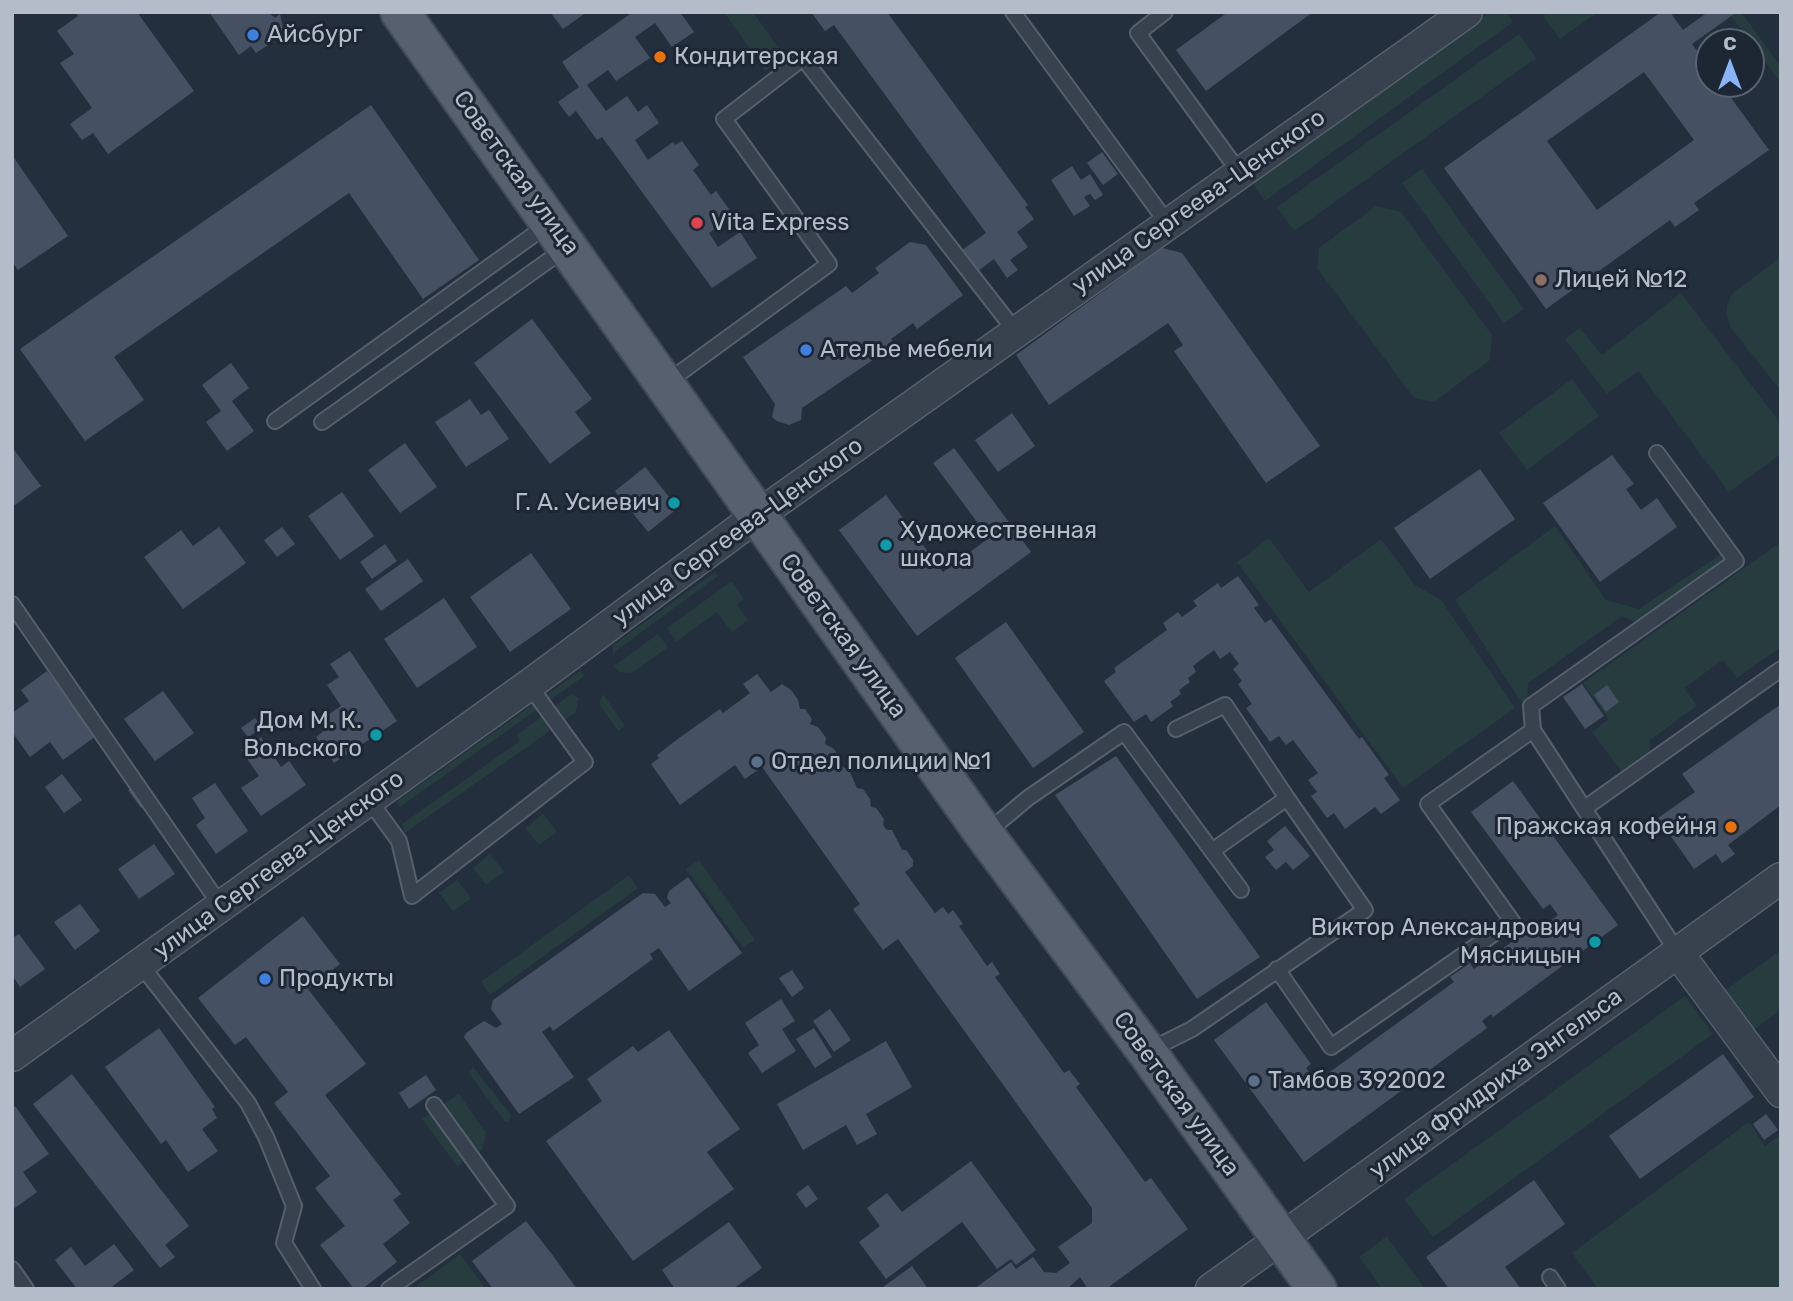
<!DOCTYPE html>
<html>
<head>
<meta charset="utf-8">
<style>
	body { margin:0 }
	#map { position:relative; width:1793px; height:1301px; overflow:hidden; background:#242f3e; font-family:Rubik,sans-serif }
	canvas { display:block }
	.frame { position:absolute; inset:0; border:14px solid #b4bcc9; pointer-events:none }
	.north { position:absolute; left:1695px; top:28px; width:70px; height:70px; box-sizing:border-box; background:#1d2633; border:2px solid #59626f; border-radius:50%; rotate:0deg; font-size:19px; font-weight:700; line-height:28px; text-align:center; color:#b4bcc9 }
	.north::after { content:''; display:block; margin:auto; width:24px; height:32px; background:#8ab4f8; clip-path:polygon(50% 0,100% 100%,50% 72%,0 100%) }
</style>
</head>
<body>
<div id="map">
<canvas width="1793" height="1301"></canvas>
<div class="frame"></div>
<div class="north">С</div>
</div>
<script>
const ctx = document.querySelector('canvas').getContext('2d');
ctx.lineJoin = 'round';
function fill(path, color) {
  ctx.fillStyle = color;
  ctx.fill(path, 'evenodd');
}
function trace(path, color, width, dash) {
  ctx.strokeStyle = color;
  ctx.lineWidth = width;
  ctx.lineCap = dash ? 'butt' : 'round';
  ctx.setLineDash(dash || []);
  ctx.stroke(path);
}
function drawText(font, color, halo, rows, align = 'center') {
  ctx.font = font + ' Rubik,sans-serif';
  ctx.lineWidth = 6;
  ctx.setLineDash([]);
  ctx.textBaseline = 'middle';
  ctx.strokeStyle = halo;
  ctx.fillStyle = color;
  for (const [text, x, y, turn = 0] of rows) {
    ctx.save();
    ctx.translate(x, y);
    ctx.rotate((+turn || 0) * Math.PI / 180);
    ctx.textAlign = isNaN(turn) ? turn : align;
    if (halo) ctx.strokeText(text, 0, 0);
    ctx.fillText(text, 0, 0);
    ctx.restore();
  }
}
fill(new Path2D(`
	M724,12H753L778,47C780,59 775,65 765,71Z
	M1490,12H1506L1513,22L1265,201L1252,183Z
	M1549,12H1598L1560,39L1543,16Z
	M1728,12H1741L1781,67V83Z
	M1519,34L1536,58L1294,231L1277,207Z
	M1422,169L1524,309L1504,323L1402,183Z
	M1376,206L1401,212L1492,335L1490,360L1434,402L1414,398L1317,268L1319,248Z
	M1781,257V391L1731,328C1725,314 1725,304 1734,292Z
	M1681,293L1781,424V454L1729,492L1638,371L1607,394L1565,339L1580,328L1602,355Z
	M1572,379L1599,416L1527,470L1499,433Z
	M1555,526L1606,600L1639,609L1720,555L1725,556L1724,562L1641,625L1622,616L1528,683L1527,711L1455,600Z
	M1269,538L1309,592L1381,539L1415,585L1441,600L1515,708L1403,788L1237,562Z
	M1781,542V647L1737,678L1723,660L1684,688L1697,706L1650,740V754L1623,774L1592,732L1609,719L1583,683Z
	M715,572L718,576L613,653V645Z
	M732,581L744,599L737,605L748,620L732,632L717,612L676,642L667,628Z
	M658,634L668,647L632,673L620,672L614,666Z
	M580,671L584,676L400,807L397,801Z
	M571,694L579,698L575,713L405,833L402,824L520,741L517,735Z
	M603,694L625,726L618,731L599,704Z
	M543,814L557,832L539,845L525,828Z
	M490,854L504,872L486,885L473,868Z
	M699,860L755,940L743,948L686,869Z
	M629,875L638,888L490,995L481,982Z
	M457,880L471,898L453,911L439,893Z
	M1781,950V1010L1753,1030L1724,991Z
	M1685,996L1713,1034L1433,1237L1404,1199Z
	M473,1067L512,1116L508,1122H505L469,1073Z
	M459,1094L486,1133L482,1150L457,1166L422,1119Z
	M1749,1122L1765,1146L1781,1134V1289H1598L1572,1253Z
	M1387,1236V1237L1425,1289H1382L1359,1257Z
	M460,1254L486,1289H419L417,1286Z`), '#263c3f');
fill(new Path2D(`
	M75,12H137L194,91L108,154L93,133L82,140L70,124L92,108L60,63L74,54L57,31L78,16Z
	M209,12H268L275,18L280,14L283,28L279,38L256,53L251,46L239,55Z
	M550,12H587L563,29Z
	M633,12H680L694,32L672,47L655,23L635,37L650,58L616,81L608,70L587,85L606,111L627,96L638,112L647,105L659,123L635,140L648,160L673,142L675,145L682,141L699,165L693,170L711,195L716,191L734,216L709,233L718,247L740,232L757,258L712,288L602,137L597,140L576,111L569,117L558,102L579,87L562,62Z
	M811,12H887L1028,205L1025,207L1034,219L1017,232L1028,247L1010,260L1018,270L1007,278L994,259L978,271L962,250L986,233L834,25L825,31Z
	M1228,12H1313L1206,91L1176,50Z
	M1661,12H1670L1683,30L1708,12H1737L1692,44L1709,67V84H1721L1769,150L1694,203L1699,210L1675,227L1670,220L1546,309L1444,168ZM1644,72L1694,140L1597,210L1547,141Z
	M371,105L479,260L423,299L349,193L114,357L144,400L85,441L20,349Z
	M1102,152L1118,174L1103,185L1087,163Z
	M12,155L68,236L18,270L12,262Z
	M1072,166L1081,180L1090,174L1103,195L1095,200L1090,194L1084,197L1090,206L1074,216L1051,180Z
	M910,242L926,245L963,295L917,329L913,323L891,339L895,345L802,408L801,420L789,425L777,421L772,417L775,404L743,357L846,286L852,293L879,273L875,268Z
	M1162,248L1182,253L1320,446L1266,483L1174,351L1183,345L1168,323L1049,405L1016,355Z
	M532,319L592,399L575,412L591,433L550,464L474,363Z
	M231,363L249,388L232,401L254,431L227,451L206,422L221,411L202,385Z
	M470,399L481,415L489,410L509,439L466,467L435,422Z
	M1012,413L1035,446L998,472L975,440Z
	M405,443L437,487L400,513L368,470Z
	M12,447L41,486L15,505L12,502Z
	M954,448L1031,552L917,636L839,530L886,495L943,572L989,538L933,463Z
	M1612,455L1634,484L1626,489L1641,510L1657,498L1677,527L1600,582L1543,503Z
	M645,467L678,508L648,532L615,491Z
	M1480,469L1515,519L1430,579L1394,528Z
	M342,492L374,536L340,560L308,516Z
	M219,527L246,563L183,609L144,557L181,530L193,546Z
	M282,527L295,544L277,557L264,540Z
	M385,544L397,561L372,579L360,562Z
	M531,553L571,609L510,652L470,597Z
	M408,559L423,581L381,611L365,589Z
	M1238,576L1259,605L1254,608L1265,623L1271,619L1359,739L1362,737L1389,775L1384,778L1400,800L1381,814L1375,807L1345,829L1334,813L1327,818L1311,796L1317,792L1308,780L1318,773L1293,740L1286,745L1279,736L1270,742L1246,708L1252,704L1238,684L1242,681L1233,669L1239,664L1230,652L1220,659L1214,650L1193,666L1196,672L1188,678L1190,682L1179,690L1181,694L1170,702L1173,706L1151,722L1146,714L1134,722L1104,681L1116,672L1114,668L1167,630L1163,623L1178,612L1182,617L1197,606L1193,601L1218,583L1221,588Z
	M444,598L477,647L417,688L384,639Z
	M1006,622L1084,732L1033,768L955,658Z
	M350,651L397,721L334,763L316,737L329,727L323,718L341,706L327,685L339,677L330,664Z
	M47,671L96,736L63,760L50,742L30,757L12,732V713L29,701L21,690Z
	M757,674L771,692L782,684L791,690L798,700L800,709H805L812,719L810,724L818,727L826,738L825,744L834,749L841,760V766L849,770L857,788L863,789L870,799L871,807L876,808L884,819L883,825L887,830H892L902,850H906L913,860V866L905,872L935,913L943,907L948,914L953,910L963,924L959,926L987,966L992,962L1000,974L995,977L1064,1073L1069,1070L1080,1084L1076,1087L1145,1182L1151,1178L1188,1229L1106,1289H1088L1080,1277L1067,1289H974L1011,1262L1016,1269L1033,1257L1044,1272L1056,1273L1070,1263L1058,1247L1092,1223V1208L898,939L883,950L853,909L860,904L762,767L745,779L735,765L680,805L651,764L659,758L657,755L679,738L720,709L723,713L750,693L743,684Z
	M1582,684L1604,716L1585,729L1563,697Z
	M1607,685L1619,702L1606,712L1594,695Z
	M163,691L194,733L155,761L124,719Z
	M1781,704V805L1728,845L1735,854L1722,863L1716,854L1694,869L1658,818L1695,792L1682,774Z
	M255,718L262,728L248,737L241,728Z
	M261,737L281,767L289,761L306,785L261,816L241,788L259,776L241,750Z
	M1116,756L1260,957L1197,999L1055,795Z
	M62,774L82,800L64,813L45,787Z
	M144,779L156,798L141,808L128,790Z
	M1513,781L1618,925L1493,1017L1491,1014L1482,1021L1487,1028L1304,1162L1214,1040L1266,1002L1311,1064L1306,1068L1316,1082L1454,982L1450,977L1470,963L1474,969L1538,923L1541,928L1558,915L1550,904L1543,909L1471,812Z
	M215,783L248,831L216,854L196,825L205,818L192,798Z
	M1285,826L1310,856L1293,870L1286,862L1276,870L1265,857L1274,850L1267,841Z
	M154,844L175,874L139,899L118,869Z
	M688,877L742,953L689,991L659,948L650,954L653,959L553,1031L550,1026L542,1032L574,1077L519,1114L464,1037L466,1033L484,1021L496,1028L502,1024L491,1009L493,1000L643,893L655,894L665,907L671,903L667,898L669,891Z
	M80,904L100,931L75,950L54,922Z
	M303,916L340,964L308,989L366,1064L325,1095L401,1194L393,1200L410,1223L383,1244L397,1262L362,1289H354L320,1245L345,1226L315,1188L330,1176L274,1103L288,1092L246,1037L235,1045L198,998Z
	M19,934L45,969L20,987L12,975V938Z
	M792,970L804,988L792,997L779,978Z
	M781,999L795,1021L782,1029L796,1051L762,1073L748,1053L759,1045L745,1023Z
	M830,1009L851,1040L834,1052L813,1021Z
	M159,1028L215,1107L212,1109L217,1118L202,1129L218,1151L188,1172L166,1140L161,1144L105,1067Z
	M814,1028L832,1057L815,1068L796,1039Z
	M669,1030L740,1129L707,1152L734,1189L633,1261L546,1141L602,1101L587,1079L633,1046L638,1052Z
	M886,1041L912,1087L866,1114L877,1134L857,1145L846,1125L803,1150L777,1104Z
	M1723,1054L1754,1097L1640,1179L1609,1136Z
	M72,1074L189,1226L165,1245L175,1257L160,1268L33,1104Z
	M426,1075L436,1090L409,1109L399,1093Z
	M15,1106L49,1154L23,1172L37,1192L12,1210V1108Z
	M1766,1114L1778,1130L1764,1140L1753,1124Z
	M971,1161L1036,1250L1016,1265L1011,1259L997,1269L962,1222L886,1279L859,1242L880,1226L867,1208L887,1193L902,1212Z
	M1534,1180L1565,1224L1505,1267L1521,1289H1449L1426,1257Z
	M808,1185L818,1199L806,1208L796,1194Z
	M526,1221L551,1253L577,1289H493L472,1261Z
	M729,1222L762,1268L733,1289H675L662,1270Z
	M114,1244L134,1270L109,1289H77L55,1260L71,1247L85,1266Z
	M912,1266L928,1289H884L883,1287Z`), '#455162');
const lane = new Path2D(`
	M1013,12L1168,224
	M1165,12L1138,33L1240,173
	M666,383L829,264L724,119L803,58L1016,332
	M275,421L550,223
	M322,422L566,248
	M1657,453L1736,561L1531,706L1533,730L1678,953
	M12,604L221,906
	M369,800L399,841L412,896L585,762L529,685
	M1585,808L1781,669
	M985,834L1028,798L1124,732L1212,851L1287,798L1225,705L1176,729
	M1212,851L1241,890
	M141,965L248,1103L266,1137L294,1206L284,1243L313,1289
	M1277,969L1331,1047L1512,921L1428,804L1533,730
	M1148,1051L1192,1029L1365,910L1287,798
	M12,1269L26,1289
	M1550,1277L1558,1289
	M389,1289L507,1206L434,1105`);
const street = new Path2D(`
	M1678,953L1781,1092
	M12,1056L529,685L757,516L1467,12
	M1211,1289L1781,878`);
const primary = new Path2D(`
	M400,12L985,835L1147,1052L1317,1289`);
trace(lane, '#565f6c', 18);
trace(street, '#565f6c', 33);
trace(primary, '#414a57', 42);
trace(lane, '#38414e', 14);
trace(street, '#38414e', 30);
trace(primary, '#56606e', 38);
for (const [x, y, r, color] of [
	[253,35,7,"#3f7fe0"],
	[660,57,7,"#e8710a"],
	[697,223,7,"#e0444e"],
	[1541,280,7,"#8d6e63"],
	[806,350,7,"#3f7fe0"],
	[674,503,7,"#0f9aa8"],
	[886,545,7,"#0f9aa8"],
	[376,735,7,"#0f9aa8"],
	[757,762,7,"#5c6f8a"],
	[1731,827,7,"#e8710a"],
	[1595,942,7,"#0f9aa8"],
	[265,979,7,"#3f7fe0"],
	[1254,1081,7,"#5c6f8a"]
]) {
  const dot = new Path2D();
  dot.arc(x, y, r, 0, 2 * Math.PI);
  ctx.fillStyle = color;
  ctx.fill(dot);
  trace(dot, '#1d2633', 2.5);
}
drawText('24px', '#b4bcc9', '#1d2633', [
	["Айсбург",267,35],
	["Кондитерская",674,57],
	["Vita Express",711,223],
	["Лицей №12",1555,280],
	["Ателье мебели",820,350],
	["Г. А. Усиевич",660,503,"right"],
	["Художественная",900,531],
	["школа",900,559],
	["Дом М. К.",362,721,"right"],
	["Вольского",362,749,"right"],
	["Отдел полиции №1",771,762],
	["Пражская кофейня",1717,827,"right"],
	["Виктор Александрович",1581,928,"right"],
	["Мясницын",1581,956,"right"],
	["Продукты",279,979],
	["Тамбов 392002",1268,1081]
], 'left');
drawText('24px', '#b4bcc9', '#1d2633', [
	["Советская улица",516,173,54],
	["улица Сергеева-Ценского",1199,202,-35],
	["улица Сергеева-Ценского",738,532,-36],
	["Советская улица",843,636,54],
	["улица Сергеева-Ценского",279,865,-36],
	["улица Фридриха Энгельса",1496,1084,-36],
	["Советская улица",1176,1094,54]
]);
</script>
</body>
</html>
